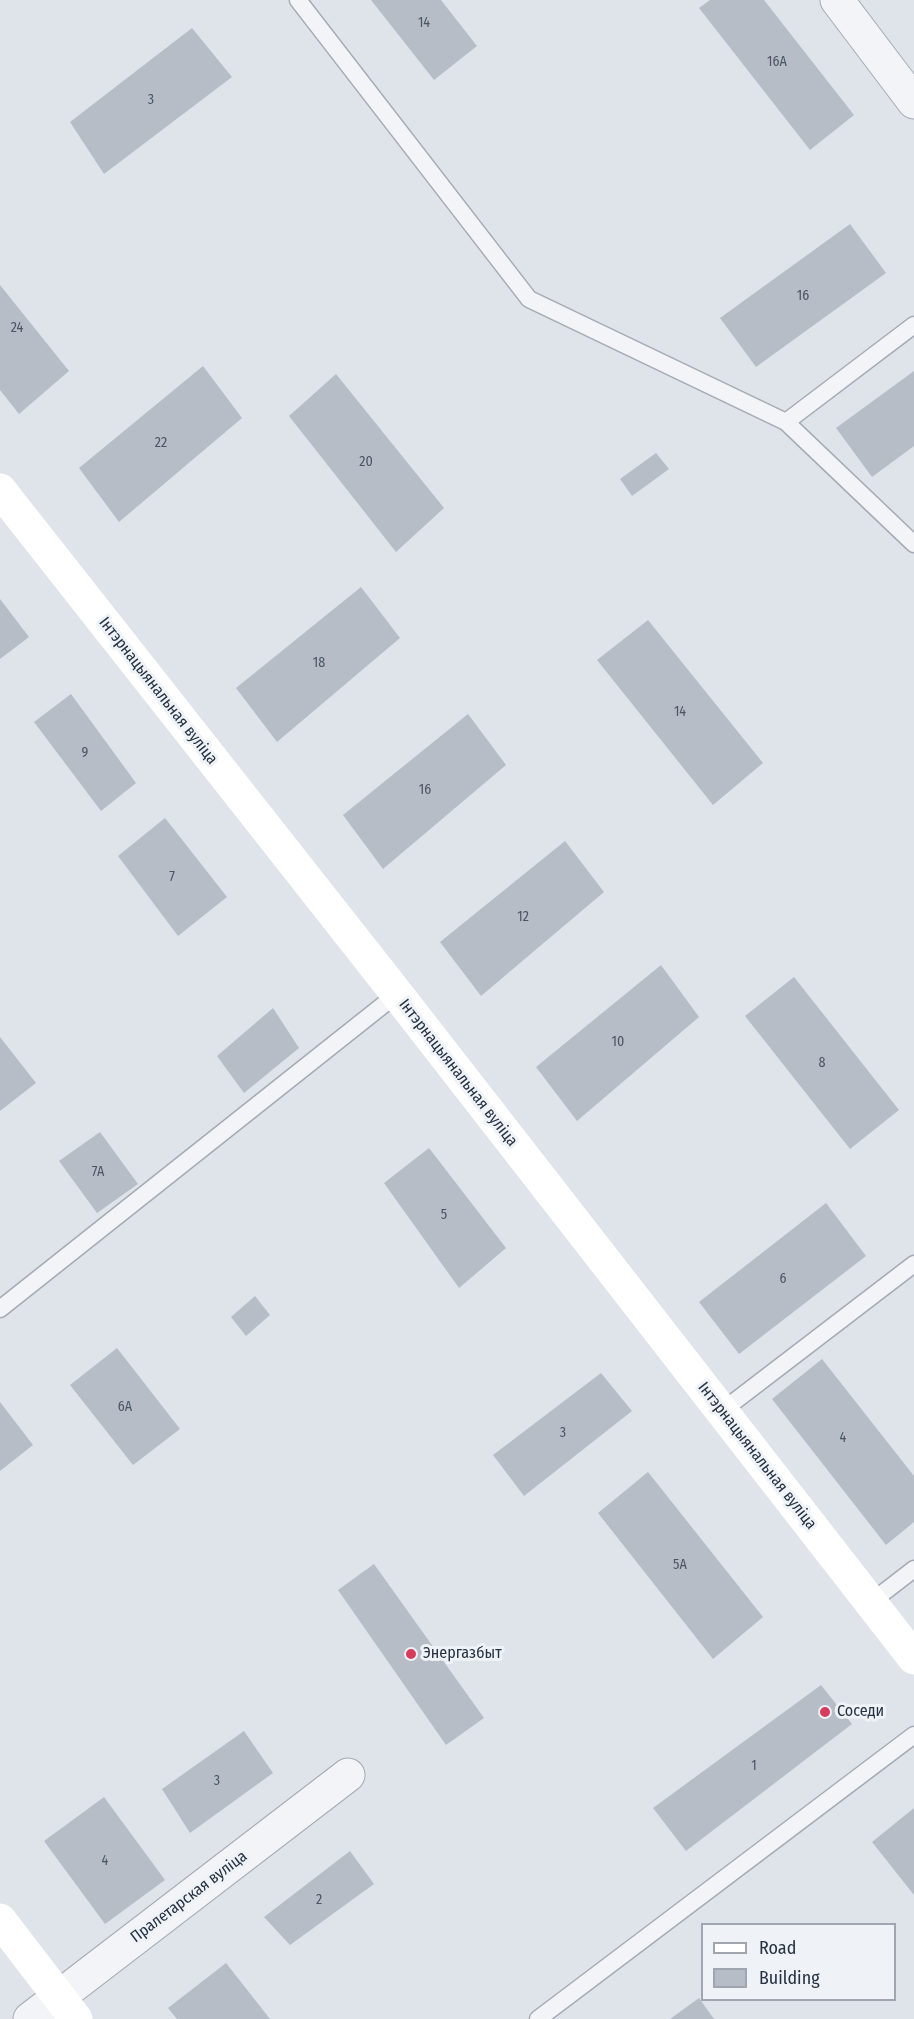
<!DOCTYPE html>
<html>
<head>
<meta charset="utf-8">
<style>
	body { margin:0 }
	#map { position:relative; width:914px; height:2019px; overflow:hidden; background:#dfe4ea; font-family:"Fira Sans Condensed",sans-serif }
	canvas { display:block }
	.legend { position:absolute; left:701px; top:1923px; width:195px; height:78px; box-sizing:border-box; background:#eff3f7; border:2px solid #9fa6af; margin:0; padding:8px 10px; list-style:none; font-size:18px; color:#273242 }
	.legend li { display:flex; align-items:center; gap:12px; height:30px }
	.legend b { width:30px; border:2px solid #9fa6af }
</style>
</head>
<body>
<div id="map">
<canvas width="914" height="2019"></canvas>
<ul class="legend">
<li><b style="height:8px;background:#fff"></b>Road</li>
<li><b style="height:16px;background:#b6bdc7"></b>Building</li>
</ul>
</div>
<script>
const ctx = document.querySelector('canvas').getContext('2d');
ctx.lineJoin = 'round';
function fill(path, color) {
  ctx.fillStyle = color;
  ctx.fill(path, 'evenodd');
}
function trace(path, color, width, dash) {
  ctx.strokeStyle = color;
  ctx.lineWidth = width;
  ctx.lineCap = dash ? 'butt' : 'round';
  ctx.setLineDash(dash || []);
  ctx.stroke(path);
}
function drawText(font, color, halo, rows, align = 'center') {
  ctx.font = font + ' "Fira Sans Condensed",sans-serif';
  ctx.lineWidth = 6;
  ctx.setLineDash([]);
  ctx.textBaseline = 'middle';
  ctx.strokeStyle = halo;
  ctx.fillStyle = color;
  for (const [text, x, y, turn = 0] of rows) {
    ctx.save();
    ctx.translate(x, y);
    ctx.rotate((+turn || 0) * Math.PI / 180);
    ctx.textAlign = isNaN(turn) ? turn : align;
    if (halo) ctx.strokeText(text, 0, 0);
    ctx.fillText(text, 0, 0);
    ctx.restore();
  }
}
fill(new Path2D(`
	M371,0H441L477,46L434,80Z
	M710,0H764L854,115L810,150L699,8Z
	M192,28L232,77L104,174L70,122Z
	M850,224L886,273L756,367L720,318Z
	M0,285L69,371L19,414L0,390Z
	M203,366L242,418L119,522L79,468Z
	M914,371V446L872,477L836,428Z
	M336,374L444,508L396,552L289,416Z
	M656,453L669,469L632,496L620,479Z
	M361,587L400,638L277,742L236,688Z
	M0,599L29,637L0,659Z
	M648,620L763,763L713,805L597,660Z
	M71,694L136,783L101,811L34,722Z
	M468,714L506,765L383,869L343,815Z
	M165,818L227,897L178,936L118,856Z
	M565,841L604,892L481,996L440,942Z
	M661,965L699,1017L577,1121L536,1067Z
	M794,977L899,1110L850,1149L745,1016Z
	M273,1008L299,1048L244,1093L217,1056Z
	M0,1037L36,1083L0,1111Z
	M100,1132L138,1184L97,1213L59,1161Z
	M429,1148L506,1248L459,1288L384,1183Z
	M826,1203L866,1256L739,1354L699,1302Z
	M255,1296L270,1315L246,1336L231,1317Z
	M117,1348L180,1429L133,1465L70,1385Z
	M822,1359L914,1476V1522L886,1545L772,1399Z
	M601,1373L632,1411L524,1496L493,1455Z
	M0,1402L33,1445L0,1471Z
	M648,1472L763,1617L713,1659L598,1513Z
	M374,1564L484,1718L446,1745L338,1590Z
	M821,1685L852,1724L686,1851L653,1808Z
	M244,1731L273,1773L190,1833L162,1789Z
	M104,1797L165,1880L105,1924L44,1841Z
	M914,1808V1895L872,1842Z
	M350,1851L374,1884L290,1945L264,1917Z
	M226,1963L270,2019H177L168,2008Z
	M699,1998L714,2019H670Z`), '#b6bdc7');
const lane = new Path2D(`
	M298,0L529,299L786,422L914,544
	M786,422L914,325
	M0,1309L397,994
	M722,1411L914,1264
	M870,1603L914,1569
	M538,2019L914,1735`);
const street = new Path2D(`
	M837,0L914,102
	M30,2019L348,1775`);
trace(lane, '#a4abb4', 19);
trace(street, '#a4abb4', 35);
trace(lane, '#f2f4f7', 16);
trace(street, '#f2f4f7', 33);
trace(new Path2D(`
	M0,490L397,994L914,1658
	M0,1920L76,2019`), '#fff', 33);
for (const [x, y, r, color] of [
	[411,1654,6,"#d73c5c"],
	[825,1712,6,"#d73c5c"]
]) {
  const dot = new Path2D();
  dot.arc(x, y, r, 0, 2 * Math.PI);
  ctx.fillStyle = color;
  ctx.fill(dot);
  trace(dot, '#eff3f7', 2);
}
drawText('14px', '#4b5563', null, [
	["14",424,23],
	["16А",777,62],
	["3",151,100],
	["16",803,296],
	["24",17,328],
	["22",161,443],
	["20",366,462],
	["18",319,663],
	["14",680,712],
	["9",85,753],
	["16",425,790],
	["7",172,877],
	["12",523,917],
	["10",618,1042],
	["8",822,1063],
	["7А",98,1172],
	["5",444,1215],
	["6",783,1279],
	["6А",125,1407],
	["3",563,1433],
	["4",843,1438],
	["5А",680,1565],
	["1",754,1766],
	["3",217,1781],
	["4",105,1861],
	["2",319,1900]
]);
drawText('16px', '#273242', '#eff3f7', [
	["Інтэрнацыянальная вуліца",158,691,52],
	["Інтэрнацыянальная вуліца",458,1073,52],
	["Інтэрнацыянальная вуліца",757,1456,52],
	["Пралетарская вуліца",189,1897,-37]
]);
drawText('16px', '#273242', '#eff3f7', [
	["Энергазбыт",423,1654],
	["Соседи",837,1712]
], 'left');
</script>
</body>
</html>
